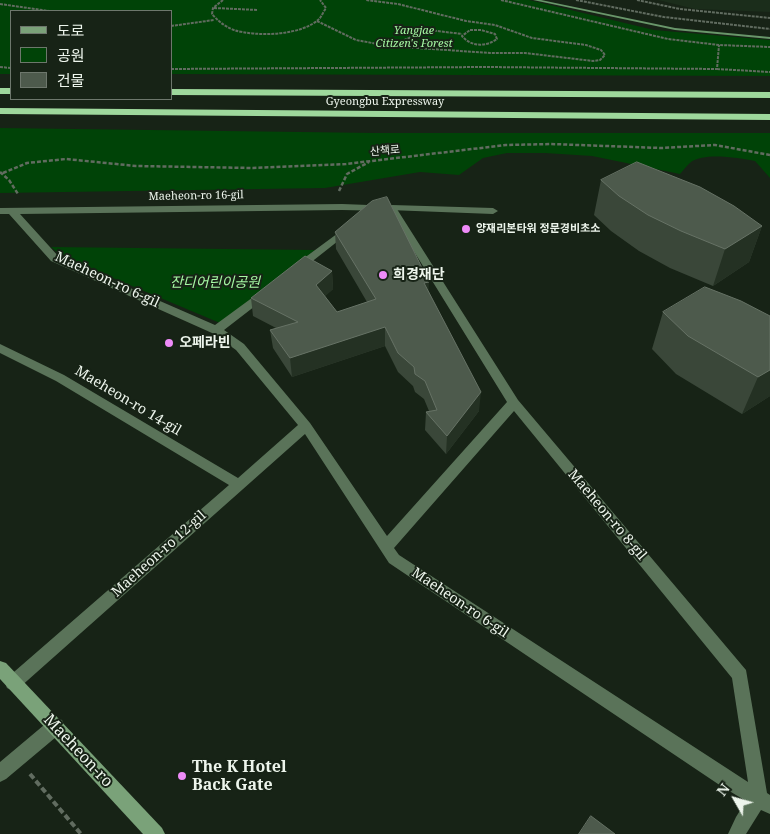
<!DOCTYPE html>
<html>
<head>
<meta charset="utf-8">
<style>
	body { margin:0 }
	#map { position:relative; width:770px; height:834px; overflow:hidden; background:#172316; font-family:"Noto Serif","Noto Sans KR",serif }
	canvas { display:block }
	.legend { position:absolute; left:10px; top:10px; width:162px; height:90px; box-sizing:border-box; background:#172316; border:1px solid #6d776c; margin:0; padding:6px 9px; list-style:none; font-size:15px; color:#edf5ec }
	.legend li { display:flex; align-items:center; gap:10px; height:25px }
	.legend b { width:25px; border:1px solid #6d776c }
	.north { position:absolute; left:710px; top:774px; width:50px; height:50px; -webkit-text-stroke:4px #172316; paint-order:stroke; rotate:308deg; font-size:14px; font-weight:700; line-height:20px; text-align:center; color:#edf5ec }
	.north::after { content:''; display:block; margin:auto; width:18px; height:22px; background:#edf5ec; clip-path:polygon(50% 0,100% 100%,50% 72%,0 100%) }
</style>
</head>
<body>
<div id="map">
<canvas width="770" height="834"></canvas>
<ul class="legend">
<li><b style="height:6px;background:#7aa279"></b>도로</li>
<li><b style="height:14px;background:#004307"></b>공원</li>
<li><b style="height:14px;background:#4d5a4c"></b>건물</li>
</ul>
<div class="north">N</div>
</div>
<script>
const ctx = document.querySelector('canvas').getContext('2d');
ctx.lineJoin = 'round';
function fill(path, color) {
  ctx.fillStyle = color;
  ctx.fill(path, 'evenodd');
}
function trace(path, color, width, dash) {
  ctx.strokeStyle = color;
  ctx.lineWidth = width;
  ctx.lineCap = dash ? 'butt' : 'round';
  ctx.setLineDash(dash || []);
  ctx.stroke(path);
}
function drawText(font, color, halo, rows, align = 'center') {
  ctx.font = font + ' "Noto Serif","Noto Sans KR",serif';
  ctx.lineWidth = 4;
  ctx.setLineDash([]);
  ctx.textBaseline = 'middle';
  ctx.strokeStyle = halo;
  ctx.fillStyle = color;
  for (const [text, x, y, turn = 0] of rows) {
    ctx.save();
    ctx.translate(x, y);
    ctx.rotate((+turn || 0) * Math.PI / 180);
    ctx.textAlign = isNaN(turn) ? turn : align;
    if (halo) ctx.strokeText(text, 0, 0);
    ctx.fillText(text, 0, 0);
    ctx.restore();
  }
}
fill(new Path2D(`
	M658,0H770V12L695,9Z`), '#1b2d1b');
fill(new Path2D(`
	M0,0H529L654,30L770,40V76L171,74V11H11V74H0Z
	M0,128L376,133H770V178L755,161C739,158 705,152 691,162C687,165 683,171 680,174L592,156L545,153H507L483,158L459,175L420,172L325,188L0,193Z
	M51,247L315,250L220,323L63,257Z`), '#004307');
fill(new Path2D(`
	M533,0H541L675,28L770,37V39L675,30Z`), '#69966a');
trace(new Path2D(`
	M223,0L213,8L212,14C218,21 224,26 234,30C256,37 303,36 320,18C322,15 324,11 326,8L320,0
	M501,0L668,39L719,45L770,47
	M576,0L664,17L770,29
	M637,0L680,9L770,18
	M0,4L49,11
	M214,8L258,10
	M317,21L356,40L388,46L490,53H525L593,61L600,60L605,55L601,50L586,45L532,38L495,25L466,21L398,4L366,0
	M171,26L214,20
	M470,30H481L495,34L497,39C486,47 471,47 462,36Z
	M389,46L429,30L462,34
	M0,67L11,68
	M171,69L485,67L717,69L719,45
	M717,69L770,72`), '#616c60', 2, [3, 1]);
trace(new Path2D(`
	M0,172L9,180L18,194
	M3,173L27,163L66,159L136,166L253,168L346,164L506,145L551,144L661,148L715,145L770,155
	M339,191L347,174L369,162`), '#616c60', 2.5, [4, 2]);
trace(new Path2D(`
	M30,774L81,834`), '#616c60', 4, [6, 3]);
fill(new Path2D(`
	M392,205L493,208L498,211L493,214L389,210V206Z
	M56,718L62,720L64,726L62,732L6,779L0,782V762L50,720Z`), '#5a7359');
fill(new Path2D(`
	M342,204L395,206L518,400L746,670L767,793L770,795V814L761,810L746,834H728L736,817L746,801L721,786L389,563L305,434L19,688L13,691L7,688L5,683L7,678L229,485L56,381L0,353V344L64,375L238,478L298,425L236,350L212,333L51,261L9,214H0V208ZM342,210L389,211L507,402L387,536L310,423L244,344L224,330L268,296L269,294L268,292H260L215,325L59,257L20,214ZM514,411L732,678L748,782L399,555L394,548Z
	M349,225L352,226V230L300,271H292L291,269L292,267Z`), '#5a7359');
fill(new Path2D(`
	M0,661L6,663L162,828L165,834H143L0,679Z`), '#7aa279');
fill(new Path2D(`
	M0,88H11V94H0Z
	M171,89L770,92V98L171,95Z
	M0,108L770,114V120L0,114Z`), '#9ed89c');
fill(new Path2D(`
	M601,180L762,226L749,262L713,286L670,268L639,251L611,231L594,215Z
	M335,232L429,292L479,411L446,454L425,430L426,412L429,411L424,399L415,392L413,386L398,372L385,346L292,377L273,348L270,330L276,328L253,316L251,298L332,271L333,289L325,296L337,312L367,302L336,249Z
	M663,312L770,316V396L742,414L676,374L652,349Z`), '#3a4739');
fill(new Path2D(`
	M762,226L749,262L713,286L725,249Z
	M332,271L333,289L318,303L316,285Z
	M429,282L428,301L424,283Z
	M385,327V346L292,377L290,358Z
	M770,370V396L742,414L758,377Z
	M481,392L479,411L446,454L447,436Z`), '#243123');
const building = new Path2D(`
	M637,162L700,187L734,206L762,226L725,249L681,231L648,215L619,196L601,180Z
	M387,197L429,282L424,283L481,392L447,436L426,412L437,410L425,381L415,374L414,367L398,353L385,327L290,358L270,330L298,322L251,298L305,256L332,271L316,285L337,312L376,299L335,232L372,201Z
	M705,287L741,301L770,316V370L758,377L688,336L663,312Z
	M591,816L615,834H579Z`);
fill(building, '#4d5a4c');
trace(building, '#667265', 1);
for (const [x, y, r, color] of [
	[466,229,5,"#ee8bf8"],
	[383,275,5,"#ee8bf8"],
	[169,343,5,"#ee8bf8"],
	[182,776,5,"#ee8bf8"]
]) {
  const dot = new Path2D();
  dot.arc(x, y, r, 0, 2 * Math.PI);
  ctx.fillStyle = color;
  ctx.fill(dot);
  trace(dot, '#172316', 2);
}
drawText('italic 11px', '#a5f8a3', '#172316', [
	["Yangjae",414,31],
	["Citizen's Forest",414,44]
]);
drawText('11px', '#edf5ec', '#172316', [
	["Gyeongbu Expressway",385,102],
	["산책로",385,151,-5],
	["Maeheon-ro 16-gil",196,196,-1]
]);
drawText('bold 11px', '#edf5ec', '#172316', [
	["양재리본타워 정문경비초소",476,229]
], 'left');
drawText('bold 14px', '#edf5ec', '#172316', [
	["희경재단",393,275],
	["오페라빈",179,343]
], 'left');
drawText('14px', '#edf5ec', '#172316', [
	["Maeheon-ro 6-gil",107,280,25],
	["Maeheon-ro 14-gil",128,401,31],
	["Maeheon-ro 8-gil",607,515,50],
	["Maeheon-ro 12-gil",159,554,-42],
	["Maeheon-ro 6-gil",460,603,34]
]);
drawText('italic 14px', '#a5f8a3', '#172316', [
	["잔디어린이공원",215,283]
]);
drawText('16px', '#edf5ec', '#172316', [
	["Maeheon-ro",78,751,47]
]);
drawText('bold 16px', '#edf5ec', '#172316', [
	["The K Hotel",192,767],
	["Back Gate",192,785]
], 'left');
</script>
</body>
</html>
